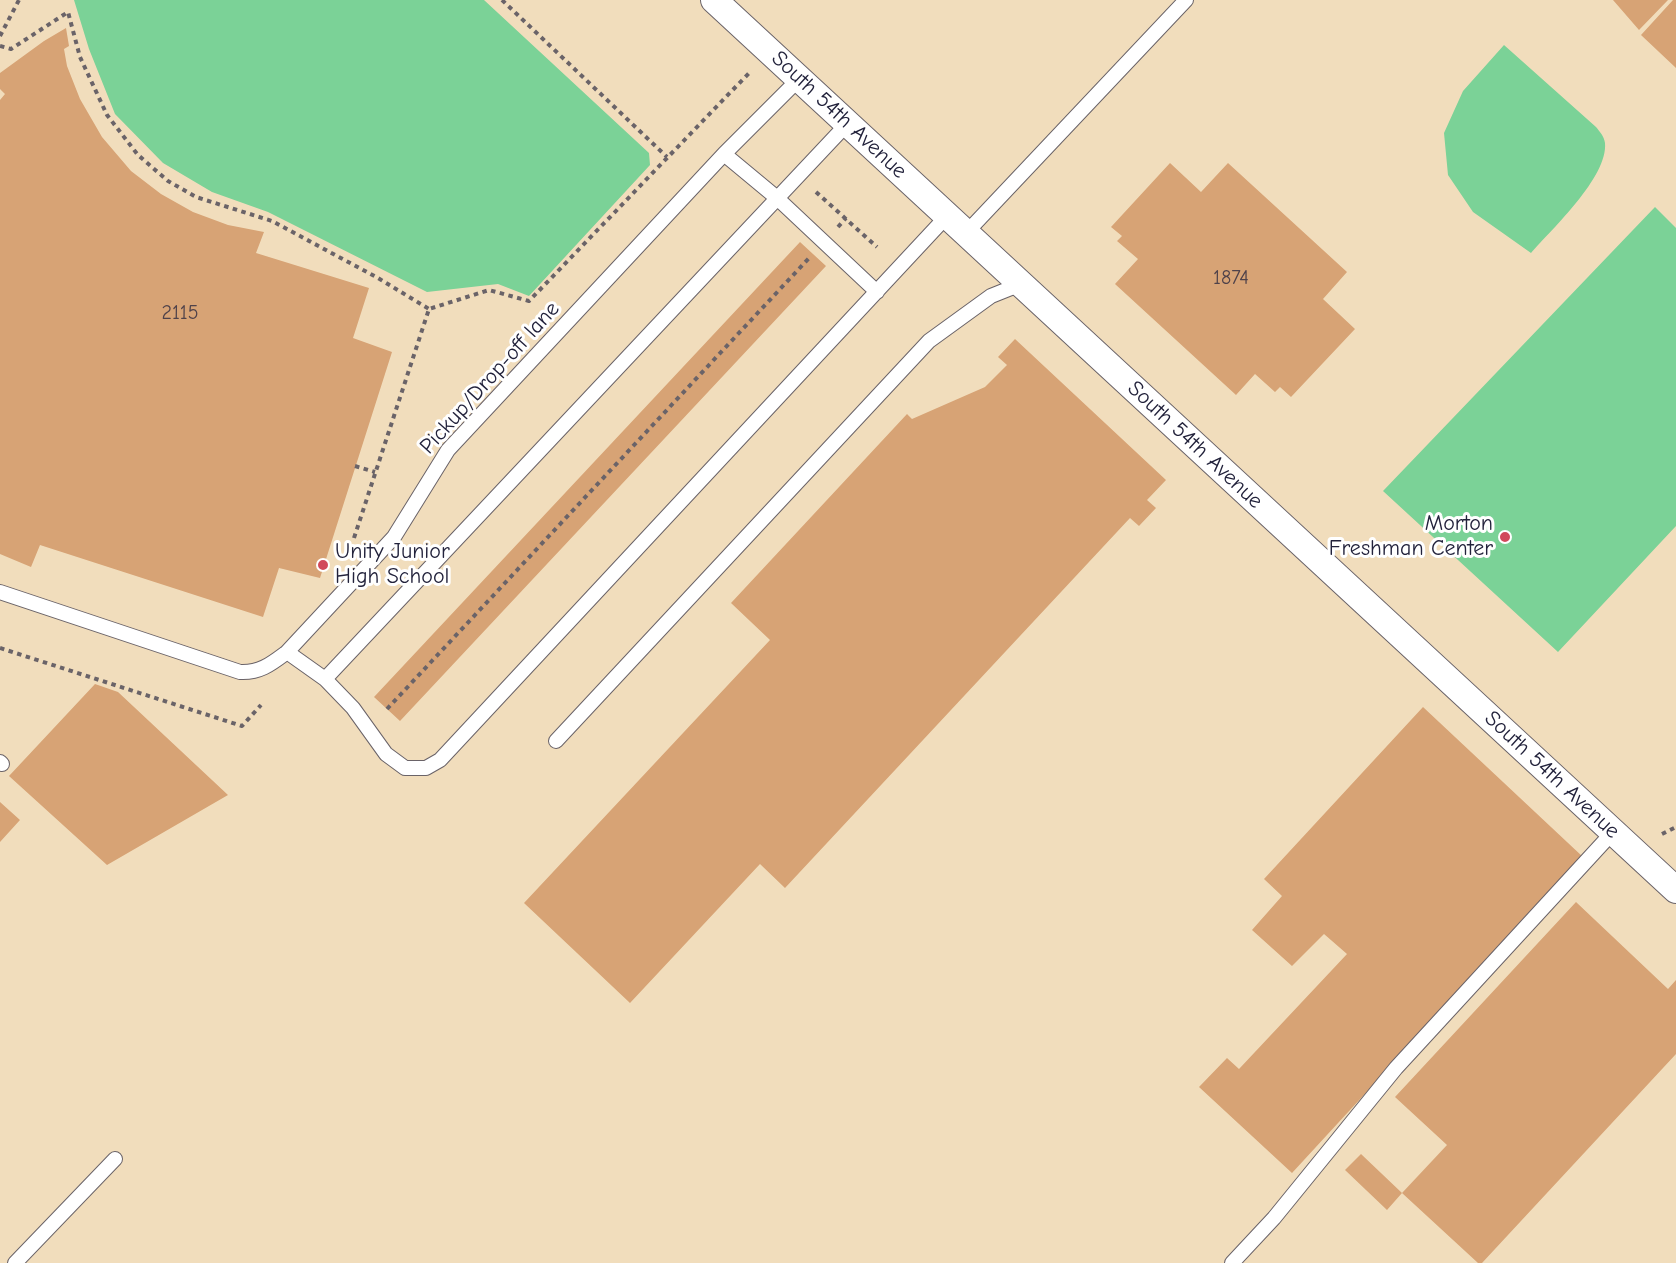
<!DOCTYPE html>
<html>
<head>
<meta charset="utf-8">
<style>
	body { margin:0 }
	canvas { display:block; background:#f1ddbc }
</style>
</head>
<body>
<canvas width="1676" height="1263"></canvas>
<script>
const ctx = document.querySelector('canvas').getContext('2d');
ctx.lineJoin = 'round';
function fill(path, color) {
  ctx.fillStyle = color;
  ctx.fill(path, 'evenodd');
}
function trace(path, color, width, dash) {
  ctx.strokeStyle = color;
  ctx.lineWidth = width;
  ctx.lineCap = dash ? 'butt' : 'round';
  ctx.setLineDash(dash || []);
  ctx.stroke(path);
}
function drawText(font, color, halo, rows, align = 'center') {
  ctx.font = font + ' "Comic Neue",sans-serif';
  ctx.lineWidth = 6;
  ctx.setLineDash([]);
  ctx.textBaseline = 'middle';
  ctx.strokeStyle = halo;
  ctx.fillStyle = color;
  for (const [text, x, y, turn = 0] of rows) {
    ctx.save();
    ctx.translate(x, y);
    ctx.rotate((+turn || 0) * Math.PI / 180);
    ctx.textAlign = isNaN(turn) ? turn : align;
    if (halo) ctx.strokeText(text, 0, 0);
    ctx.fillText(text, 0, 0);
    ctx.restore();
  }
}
fill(new Path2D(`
	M74,0H484L649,153L650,165L529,296L498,284L427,292L268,212L212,192L163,163L115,114L89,49Z
	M1504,45L1596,127C1600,132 1604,136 1605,143C1608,177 1552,229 1531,253L1473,212L1448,175L1444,133L1463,91Z
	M1655,207L1676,228V526L1558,652L1383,491Z`), '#7bd297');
fill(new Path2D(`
	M1613,0H1668L1639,30Z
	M1673,0H1676V68L1641,35Z
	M66,28L69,46L64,49L67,66L80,99L102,137L131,171L161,194L193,212L228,225L264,232L256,253L369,288L353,338L392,352L320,578L279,568L263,617L40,545L31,567L0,554V100L5,94L0,89V73L44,41Z
	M1170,163L1201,192L1228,163L1347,272L1323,299L1355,329L1291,397L1280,387L1275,392L1255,374L1236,395L1115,284L1138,259L1117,241L1122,236L1111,227Z
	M800,242L826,266L400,721L374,697Z
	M1015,339L1166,480L1147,500L1156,508L1139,526L1130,518L785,888L760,864L630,1003L524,903L770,640L731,603L907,414L912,419L985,387L1007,365L998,357Z
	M95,684L118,692L228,795L107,865L9,776Z
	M1423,707L1583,857L1292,1173L1199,1087L1227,1058L1239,1069L1347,954L1324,934L1292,966L1252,930L1282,896L1264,879Z
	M0,802L20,820L0,842Z
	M1576,902L1668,989L1676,980V1054L1482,1263H1478L1402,1193L1447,1145L1395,1097Z
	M1361,1154L1402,1193L1387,1210L1345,1170Z`), '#d7a375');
const service = new Path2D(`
	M848,123L325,679L353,708L386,754L405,768H426L440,760L947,216
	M724,154L777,198L877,292
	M966,233L1186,0
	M0,592L240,672C260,673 271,664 287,652L394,537L448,450L724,154L799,79
	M287,652L325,679
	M556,741L929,341L991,296L1021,284
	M0,762L2,764
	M15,1263L115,1159
	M1232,1263L1274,1218L1396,1068L1613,832`);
const minor = new Path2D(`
	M714,0L1676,890`);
trace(service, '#6a6368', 16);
trace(minor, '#6a6368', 28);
trace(new Path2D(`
	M502,0L667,157
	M0,36L19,0
	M0,46L11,49L68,12L80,57L107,115L138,155L168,181L196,197L272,221L378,278L429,309
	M816,192L877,247
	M838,227L846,218
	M355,466L375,472
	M354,538L429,309L489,290L529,301L751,71
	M0,648L242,726L261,705
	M387,709L811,256
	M1662,834L1676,827`), '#6a6368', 4, [4.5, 4.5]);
trace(service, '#fff', 14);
trace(minor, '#fff', 26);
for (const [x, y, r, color] of [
	[1505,537,6,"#d1495b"],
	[323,565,6,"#d1495b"]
]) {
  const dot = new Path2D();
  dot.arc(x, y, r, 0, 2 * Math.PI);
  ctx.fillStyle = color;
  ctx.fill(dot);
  trace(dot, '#fff', 2);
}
drawText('20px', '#4f424a', null, [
	["1874",1231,278],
	["2115",180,313]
]);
drawText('22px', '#22223b', '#fff', [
	["South 54th Avenue",839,115,43],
	["Pickup/Drop-off lane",490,378,-48],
	["South 54th Avenue",1195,445,43],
	["South 54th Avenue",1552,775,43]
]);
drawText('22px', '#22223b', '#fff', [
	["Morton",1493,524],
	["Freshman Center",1493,549],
	["Unity Junior",335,552,"left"],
	["High School",335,577,"left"]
], 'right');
</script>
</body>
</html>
